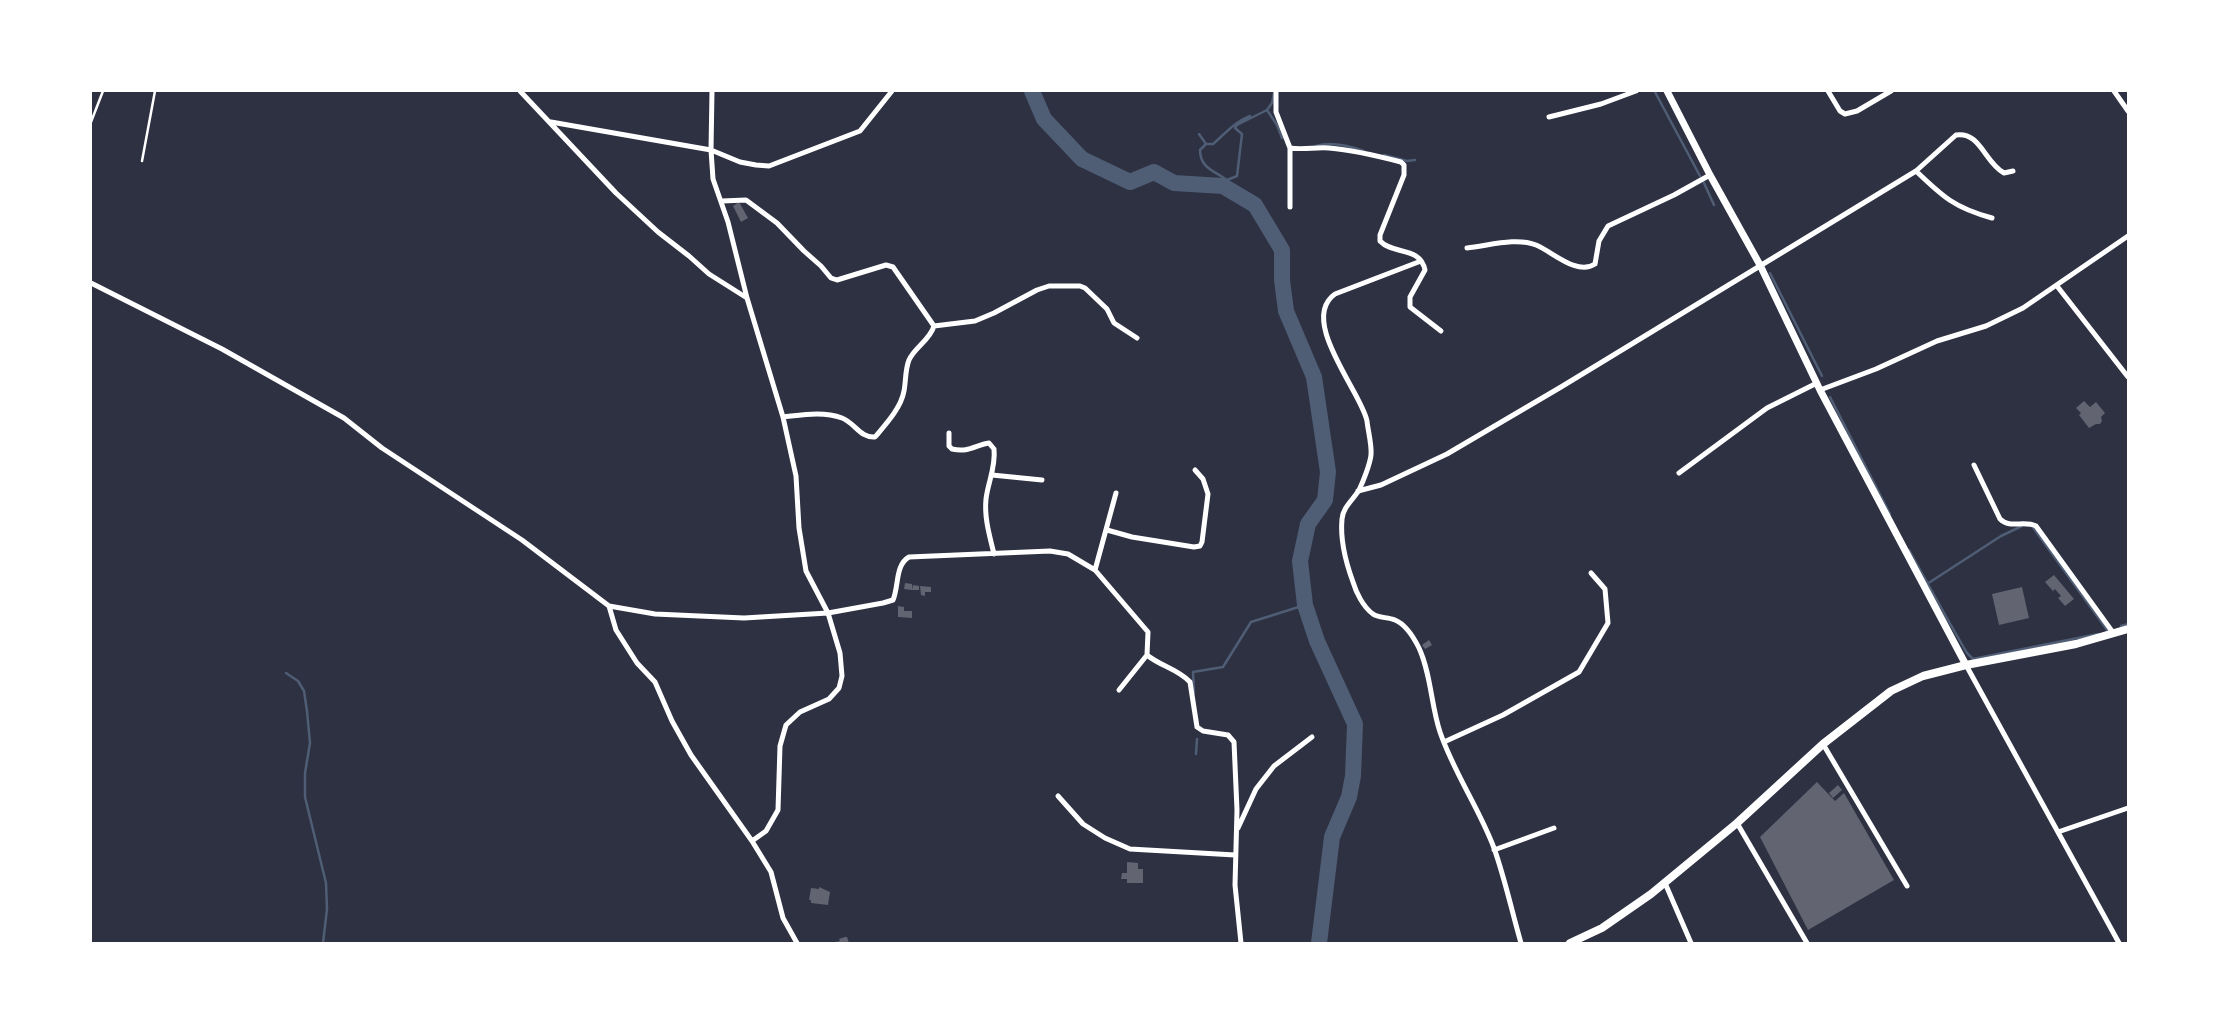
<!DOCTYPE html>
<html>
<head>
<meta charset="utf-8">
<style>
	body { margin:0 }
	#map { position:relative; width:2219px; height:1034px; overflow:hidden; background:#2d3142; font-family:"Libre Baskerville",serif }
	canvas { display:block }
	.frame { position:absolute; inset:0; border:92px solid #fff; pointer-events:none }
</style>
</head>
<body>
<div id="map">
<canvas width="2219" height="1034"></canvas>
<div class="frame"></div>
</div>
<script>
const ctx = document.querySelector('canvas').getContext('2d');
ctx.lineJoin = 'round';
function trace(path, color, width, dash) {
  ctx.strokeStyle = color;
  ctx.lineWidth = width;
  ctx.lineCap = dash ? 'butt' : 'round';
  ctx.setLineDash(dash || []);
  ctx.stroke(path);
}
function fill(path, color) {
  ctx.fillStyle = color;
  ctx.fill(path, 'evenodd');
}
trace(new Path2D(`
	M1655,92L1700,176
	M1267,110L1272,103L1274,93
	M1199,134L1206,144L1200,150C1200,169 1216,171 1228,181C1231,185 1235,190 1238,194
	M1206,144H1213C1226,133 1233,123 1250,116
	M1316,146C1331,141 1350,146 1364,151
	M1384,155L1407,161L1415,160
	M1227,180L1237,176L1242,134L1235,128L1237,125L1267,110L1277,125L1282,138
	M1704,183L1714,205
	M1770,273L1822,376
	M1830,397L1890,514
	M2032,526L2105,627L2108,631L2106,632
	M1909,550L1948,620L1967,653L1973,659L2098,634
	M1927,584L2001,536L2022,526
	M2121,626L2128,624
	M286,673L298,681L304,691L307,711L310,743L305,773V797L326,883L327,909L323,943
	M1194,693L1193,672L1223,667L1251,622L1305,605
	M1196,754L1197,739`), '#4f5d75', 2.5);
trace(new Path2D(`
	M1032,91L1044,119L1082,159L1130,182L1154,172L1174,183L1223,186L1255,205L1282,250V280L1286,311L1314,377L1328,472L1325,500L1308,524L1300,561L1305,605L1317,641L1355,724L1353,776L1349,797L1332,837L1319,943`), '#4f5d75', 16);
fill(new Path2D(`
	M739,202L748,218L741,222L733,206Z
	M2084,401L2090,407L2096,402L2105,413L2101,417L2102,421L2100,424H2096L2089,428L2079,415L2081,413L2076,408Z
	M2054,575L2074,599L2065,606L2058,598L2061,596L2055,589L2053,591L2045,582Z
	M905,583L912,584V590L904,589Z
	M913,585L919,586V590H912Z
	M920,586L931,587V592H925V596L921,595Z
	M2022,587L2029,618L1999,625L1992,594Z
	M898,606L904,607V611H912V618L898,617Z
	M1429,640L1432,645L1425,649L1422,645Z
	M1817,782L1835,801L1844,793L1894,880L1808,930L1760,837Z
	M1838,785L1842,790L1833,798L1829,793Z
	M1127,862L1138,863V869H1143V883H1127V879H1121L1122,873H1127Z
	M819,887L830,892L828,905L811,903V900H809L811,888L819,889Z
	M845,937H847L849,943H830L840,941L839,939Z`), '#626471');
trace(new Path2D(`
	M91,122L103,91
	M142,161L155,91`), '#fff', 2.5);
trace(new Path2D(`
	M520,91L616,193L658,232L689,256L709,274L747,298
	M712,91L711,150L713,179L728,222L747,298L783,417L796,476L799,528L806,571L828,613L840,653L842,676L839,688L829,699L800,712L786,725L780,746L778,810L766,831L752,841
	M1276,91V112L1290,148V207
	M1828,91L1840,111L1845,114L1857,111L1891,91
	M2114,91L2128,111
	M1549,117L1601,104L1636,91
	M551,122L711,150L740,162L756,165L769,166L860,131L892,91
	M1290,148C1303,150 1316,147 1329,148C1353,150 1378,156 1401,162L1404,165V175L1380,235V241C1393,255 1420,246 1425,270L1410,297V307L1441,331
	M1916,171C1943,197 1955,208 1992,218
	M722,201L746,200L777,223L804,251L821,266L831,278L837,280L886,265L893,267L934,326C930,340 915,347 909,360C905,370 906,381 904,391C901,408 886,424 875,437C860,438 855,423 842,418C823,411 802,415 783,417
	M1467,248C1488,246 1516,237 1536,245C1553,252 1577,276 1595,264L1599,241L1608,226L1674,195L1710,175
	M1421,261L1335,294C1298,320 1362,393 1367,421C1368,431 1372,445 1371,455C1370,464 1363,482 1359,490C1353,500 1343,507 1342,519C1340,540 1346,563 1353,582C1356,592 1363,607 1373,614C1378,618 1388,617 1395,620C1405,624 1414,638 1419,648C1431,674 1431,705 1440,732C1454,773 1479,808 1494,848C1505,879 1512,912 1521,943
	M91,283L222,349L344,418L382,448L522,540L609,606L655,614L744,618L828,613L883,603L893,600C899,586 895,565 909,557L1050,551L1068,554L1095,570L1148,632L1147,655L1119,690
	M2057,286L2128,377
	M934,326L975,321L994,313L1037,290L1049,286H1080L1085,288L1107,309L1114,323L1137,338
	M1820,390L1876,369L1937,341L1986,326L2023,308L2128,236
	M949,433V446L952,449C969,453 975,445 989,443L994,449C996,467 988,482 986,499C984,518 990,537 994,554
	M1974,465L2000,519C2010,529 2024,520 2036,526L2114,634
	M1679,473L1767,408L1817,383
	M992,475L1042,480
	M1358,491L1381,485L1447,454L1561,387L1916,171L1956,135C1980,131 1985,163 2004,173L2013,171
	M1107,530L1132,537L1194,547L1200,546L1202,542L1208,494L1203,479L1195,470
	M1095,570L1116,493
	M609,606L616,630L637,663L655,682L672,721L691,755L752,841L771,872L783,918L797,943
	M1147,655C1160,666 1178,669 1190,682L1197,727L1203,731L1228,735L1234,742L1237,810L1235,885L1241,943
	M1966,665L2119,943
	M1444,742L1503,715L1579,672L1608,623L1605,589L1591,573
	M1823,744L1907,886
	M1058,796L1083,824L1105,838L1130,849L1235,855
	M1737,823L1807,943
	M1238,828L1256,789L1274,766L1312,737
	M2058,832L2128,808
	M1494,850L1554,828
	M1665,883L1691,943`), '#fff', 5);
trace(new Path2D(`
	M1667,91L1710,175L1760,265L1820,390L1966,665`), '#fff', 7);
trace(new Path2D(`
	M1570,943L1602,928L1651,894L1737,823L1823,744L1891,691L1923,676L1966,665L2076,644L2128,629`), '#fff', 8);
</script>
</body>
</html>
